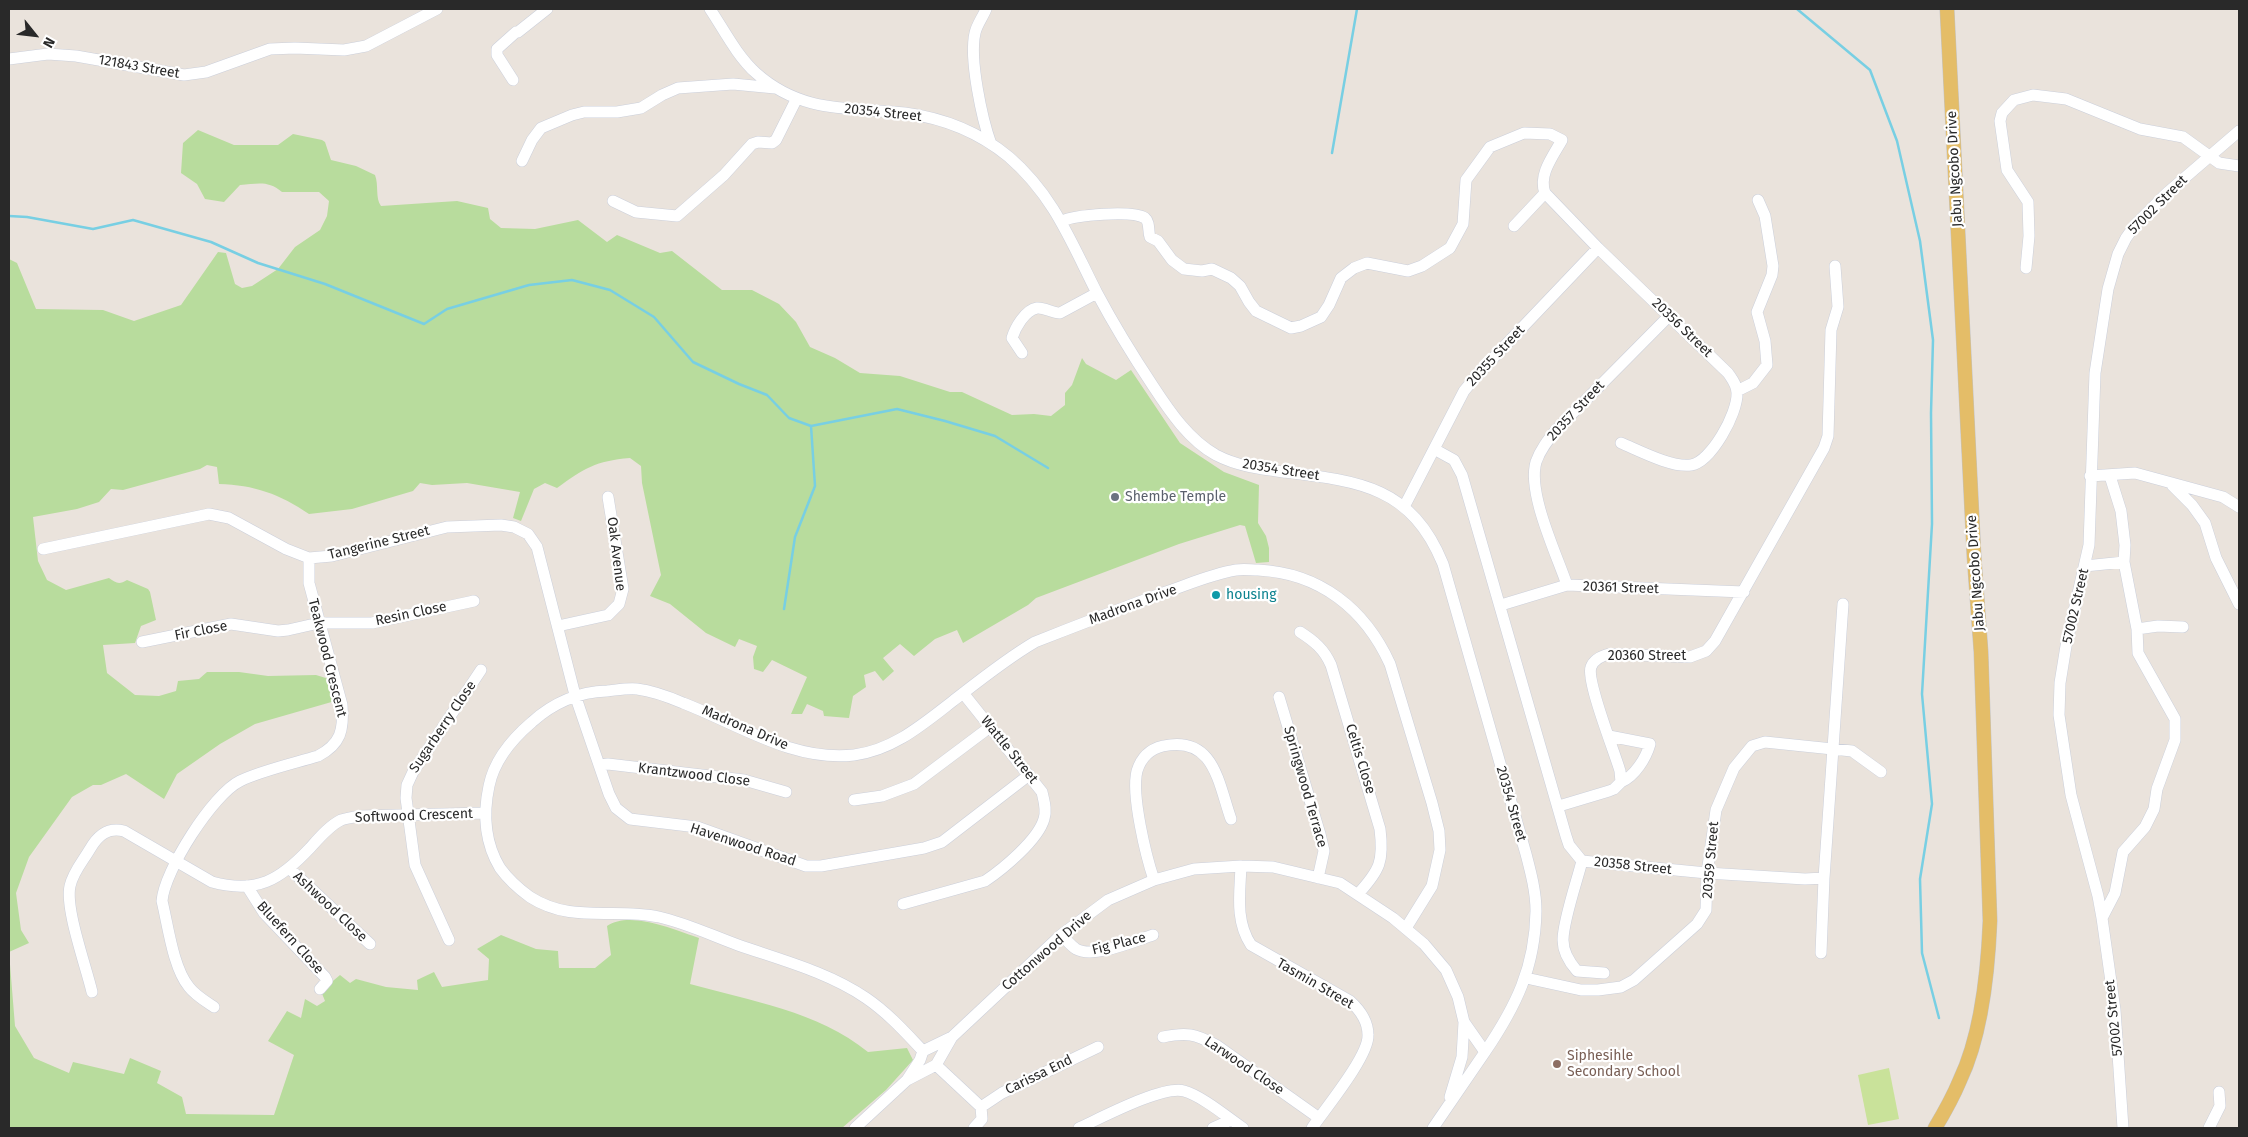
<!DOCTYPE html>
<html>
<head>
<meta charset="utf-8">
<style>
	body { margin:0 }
	#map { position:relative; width:2248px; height:1137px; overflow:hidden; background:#eae3dc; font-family:"Fira Sans",sans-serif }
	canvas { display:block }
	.frame { position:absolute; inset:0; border:10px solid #292929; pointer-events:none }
	.north { position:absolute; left:10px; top:10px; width:50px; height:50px; -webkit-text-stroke:4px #fff; paint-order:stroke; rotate:119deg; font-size:14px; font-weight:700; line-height:20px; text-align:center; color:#292929 }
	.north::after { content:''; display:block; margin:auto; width:18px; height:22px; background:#292929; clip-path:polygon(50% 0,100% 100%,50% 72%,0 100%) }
</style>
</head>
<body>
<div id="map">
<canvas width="2248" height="1137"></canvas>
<div class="frame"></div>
<div class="north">N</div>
</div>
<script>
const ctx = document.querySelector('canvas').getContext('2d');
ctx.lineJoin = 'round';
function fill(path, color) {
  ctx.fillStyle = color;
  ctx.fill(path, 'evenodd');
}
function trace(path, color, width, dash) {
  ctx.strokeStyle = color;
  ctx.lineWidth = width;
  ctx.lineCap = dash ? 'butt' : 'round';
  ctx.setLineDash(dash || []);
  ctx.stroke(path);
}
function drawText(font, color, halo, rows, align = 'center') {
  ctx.font = font + ' "Fira Sans",sans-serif';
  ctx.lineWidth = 4.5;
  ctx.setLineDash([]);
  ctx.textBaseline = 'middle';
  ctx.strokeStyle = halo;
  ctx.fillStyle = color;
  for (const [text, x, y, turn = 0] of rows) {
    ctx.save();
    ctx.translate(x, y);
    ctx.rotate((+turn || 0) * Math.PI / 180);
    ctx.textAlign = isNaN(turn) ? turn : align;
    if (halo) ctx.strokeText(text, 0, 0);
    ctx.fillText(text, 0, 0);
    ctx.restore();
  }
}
fill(new Path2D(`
	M198,130L234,145H278L293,134L322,140L325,142L331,160L356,166L375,175C379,185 375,198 381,206L457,201L488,208L490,219L501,228L535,229L578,220L607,242L617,235L660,253L672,251L722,290H752L779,304L796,322L810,347L835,358L860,373L900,376L950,392H962L1012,415L1034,414L1051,416L1065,405V393L1072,385L1082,358L1086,364L1116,380L1131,370L1180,443L1224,472L1259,485L1258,523L1266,536L1269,548V562L1256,563L1245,526L1240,525L1179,544L1036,598L1028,605L963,643L957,630L935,639L914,656L900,644L883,658L894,671L883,681L875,671L864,675L866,687L853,696L849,718L824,716L823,711L807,704L802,714H791L807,677L772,660L763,672L754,669L753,657L757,646L739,639L735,647L706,633L670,604L650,596L661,575L642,483L641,466L630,458C595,461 585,468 557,488L545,483L534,489L521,521L513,518L520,492L467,483L432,485L420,483L413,491L352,509L309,514C280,494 254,485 219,484L217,467L207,465L200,469L123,490L111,489L99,502L77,509L33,517L38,561L47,580L66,590L109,578C116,583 119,585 127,580L148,589L150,592L156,620L141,626L135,643L103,645L107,673L135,695L159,696L176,691L178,681L199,679L207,672H239L268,676L316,675L329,679L335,701L255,724L220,744L177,774L164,799L126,774L101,785H93L72,797L29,857L16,893L21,930L29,943L9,952L15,1026L34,1058L69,1073L73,1062L124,1074L130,1058L161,1071L157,1083L182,1097L186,1114L274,1115L294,1055L268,1041L287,1011L301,1018L305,999L317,1006L325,1001L321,991L340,975L350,983L356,979L386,987L418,990L417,980L434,972L442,987L488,980L489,959L477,949L501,935L536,949L558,951L559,968H595L611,955L607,926C630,910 675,930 699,938L690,984C750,1001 818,1011 868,1052L907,1048L913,1060L886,1090L842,1128H9V259L17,263L36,309L103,310L134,321L181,305L218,252L226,253L235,284L242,288L252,286L278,269L295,247L320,230L327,216L329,201L319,192H282C268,180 257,184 240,185L224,202L205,199L197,184L181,173L183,143Z`), '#b8dc9d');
fill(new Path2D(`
	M1889,1068L1899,1119L1868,1125L1858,1075Z`), '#c9e29a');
trace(new Path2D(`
	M1797,9L1870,70L1897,141L1920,241L1933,340L1931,413L1932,524L1922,694L1932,804L1920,879L1922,953L1939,1018
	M1332,153L1357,9
	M9,216L27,217L93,229L133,220L211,242L258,263L325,284L424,324L447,309L529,285L572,280L610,290L654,317L693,362L739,384L767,395L789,418L811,426L897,409L945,421L995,436L1048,468
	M784,609L795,537L815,486L811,426`), '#78cfe3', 2.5);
const minor = new Path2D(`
	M710,9C724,30 737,56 756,73C802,114 849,107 905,113C943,118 980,133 1009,157C1054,196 1071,242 1097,293C1114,325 1133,356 1153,386C1170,412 1189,440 1216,455C1237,466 1260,469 1283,472C1359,481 1411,486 1443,564L1526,854C1531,873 1536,892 1536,911C1535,968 1516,1006 1485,1052C1467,1078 1450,1103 1433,1128
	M986,9C983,17 977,24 975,33C969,59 982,119 991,144
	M9,59L48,54L76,56L184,75L206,72L270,49L295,48L344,50L366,46L437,9
	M513,80L497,55V49L516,32H518L547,9
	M522,161L532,140L541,128L572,115L584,112H617L641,108L662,95L678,88L733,84L775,88
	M613,201L636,212L677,216L724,175L752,144L758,142L772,143L776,140L796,100
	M1062,221C1075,215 1132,210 1145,218C1150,222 1148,232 1150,237L1158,241L1172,260L1184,269L1202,271L1212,269L1231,278L1240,286L1249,302L1256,311L1291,328L1301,326L1321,317L1329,305L1341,278L1354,268L1367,263L1408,271L1422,266L1450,248L1463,224L1466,180L1490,147L1524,133L1550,134L1562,140C1553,156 1538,175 1545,193L1598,248L1728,373C1732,379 1737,385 1737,393C1738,413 1711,462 1691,465C1672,468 1638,450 1621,443
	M1514,226L1545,193
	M2026,268L2029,236L2028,202L2007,170L2000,121L2002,113L2014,100L2033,95L2066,99L2140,129L2183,137L2219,163L2239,166
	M1022,353L1012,338C1015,328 1025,310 1037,308C1044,307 1052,313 1060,313L1097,293
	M1737,391L1753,383L1767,365L1765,341L1757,312L1772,275L1773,266L1765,216L1758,200
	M1434,449L1454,460L1462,475L1566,836L1569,845L1582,861L1707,873L1805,879L1824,878L1843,604
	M2090,476L2135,473L2223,497L2239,507
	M2172,485L2192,505L2205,523L2216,558L2239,604
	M1404,507L1464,391L1478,374L1598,248
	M43,549L209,514L229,518L286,549L309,558L332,556L447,527L501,525L514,527L528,534L537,547L575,695L609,794L616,808L630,819L697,827L806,866H821L924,848L942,842L1029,775
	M2085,566L2124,562
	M1567,585C1557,555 1527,493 1536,462C1540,450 1548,440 1556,430L1670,315
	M1501,605L1567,585L1744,592
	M558,626L608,615L619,604L623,589L608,497
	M2137,629L2158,626L2183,627
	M1300,632C1314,641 1324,649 1331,665L1380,829C1384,861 1380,870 1358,894
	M142,642L231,624L278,631L288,630L319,623H372L474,601
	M1279,697L1320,834L1324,851L1318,878
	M1609,736L1650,744C1646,758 1635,776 1621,782
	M600,765L608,764L744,780L786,792
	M854,800L882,796L914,784L990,727
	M1559,806L1609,791L1614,789L1621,782L1620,771C1615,753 1586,681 1591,667C1594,659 1601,656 1609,654L1690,657L1706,651L1715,641L1824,448L1828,436L1831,330L1838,307L1835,266
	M1582,861C1577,881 1563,921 1563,940C1563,951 1570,963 1577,971L1604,973
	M1241,866C1240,893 1235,921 1251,945L1350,1001C1360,1010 1368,1021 1368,1035C1369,1056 1325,1109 1312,1128
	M290,869L370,944
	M1154,880C1146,856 1131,795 1137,771C1141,758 1150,749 1163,746C1214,735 1218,782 1231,819
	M247,886L264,913L325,977L327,981L320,989
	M903,904L985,881C1003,869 1038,840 1044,819C1047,810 1044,801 1042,792L963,693
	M2102,918L2115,893L2123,852L2145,827L2154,809L2157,789L2175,740V719L2138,653L2137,629L2124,562L2125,545L2121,511L2110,476
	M1061,935C1066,939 1070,945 1076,949C1094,959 1134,941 1153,935
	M449,940L415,865L406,798L407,785L413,772L481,670
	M1821,953L1824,878
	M1526,978L1581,990H1598L1621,987L1634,980L1697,924L1706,910L1707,873L1716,810L1734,768L1752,746L1765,742L1852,751L1881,772
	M92,992C86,966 65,909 70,886C73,872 83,861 90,849C98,835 108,827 124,831L212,882C257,894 280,880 310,848C319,838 329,826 341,820C347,818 354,817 360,816L485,813
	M214,1007C205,1001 195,995 189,987C173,968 168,925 162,901C164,871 213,794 240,781C260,771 295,763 318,756C341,744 344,730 342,705L309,583V558
	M1163,1037C1187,1032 1195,1034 1216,1045L1319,1118
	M923,1051C905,1032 888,1013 866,998C828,972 781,960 738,945C713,936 686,923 659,917C614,907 572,924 530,897C519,889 508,879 500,868C485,843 483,814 489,786C494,761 512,739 532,722C553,703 578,692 607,691C617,690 628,688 637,689C653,691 669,697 683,703C738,724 793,762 854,755C893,750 922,725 953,701C980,680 1006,659 1035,642C1078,625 1120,609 1163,593C1187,585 1211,574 1236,570C1243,569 1251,570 1258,570C1320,573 1365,609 1390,664L1432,803L1439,831L1440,850L1432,886L1406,928
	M936,1065L981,1107L982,1119L974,1128
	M907,1080L936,1065L952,1037L1061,935L1108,900L1154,880L1194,869L1241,866L1273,867L1340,883L1393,918L1424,944L1446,970L1458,997L1464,1022L1485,1052
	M1450,1097L1462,1057L1464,1022
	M981,1107L1002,1093L1098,1047
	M855,1128L907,1080L920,1060L923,1051L952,1037
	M1079,1128C1101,1118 1163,1085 1184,1091C1202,1096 1227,1117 1243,1128
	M1213,1128L1231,1120
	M2123,1128L2115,1010L2102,918L2098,896L2071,795L2059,715L2060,683L2066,646L2089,545L2095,373L2108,289L2118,254L2126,238L2136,224L2167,193L2239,131
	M2209,1128L2220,1106L2219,1092`);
const major = new Path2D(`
	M1935,1128C1944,1113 1953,1097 1960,1080C1982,1034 1988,971 1990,921L1981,652L1974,556L1947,9`);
trace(minor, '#cbcfda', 12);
trace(major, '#c3c3c3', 15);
trace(minor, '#fff', 11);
trace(major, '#e4bd68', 14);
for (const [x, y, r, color] of [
	[1115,497,5,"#6b7280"],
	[1216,595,5,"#0f9aa8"],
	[1557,1064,5,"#8d6e63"]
]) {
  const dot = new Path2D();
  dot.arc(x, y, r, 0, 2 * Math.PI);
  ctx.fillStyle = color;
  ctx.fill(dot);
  trace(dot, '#fff', 2);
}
drawText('14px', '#292929', '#fff', [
	["121843 Street",139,67,10],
	["20354 Street",883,113,6],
	["Jabu Ngcobo Drive",1955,169,-93],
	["57002 Street",2158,205,-45],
	["20356 Street",1682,328,44],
	["20355 Street",1496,356,-47],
	["20357 Street",1576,411,-47],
	["20354 Street",1281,470,9],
	["Tangerine Street",379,543,-14],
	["Oak Avenue",616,554,83],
	["Jabu Ngcobo Drive",1976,573,-94],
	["20361 Street",1621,588,2],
	["Madrona Drive",1133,605,-20],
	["57002 Street",2076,606,-77],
	["Resin Close",411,614,-12],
	["Fir Close",201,631,-11],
	["20360 Street",1647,656],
	["Teakwood Crescent",327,658,76],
	["Sugarberry Close",443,727,-56],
	["Madrona Drive",745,728,23],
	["Wattle Street",1009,750,51],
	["Celtis Close",1360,759,73],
	["Krantzwood Close",694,775,7],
	["Springwood Terrace",1305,787,74],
	["20354 Street",1511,804,74],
	["Softwood Crescent",414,816,-2],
	["Havenwood Road",743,845,18],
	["20359 Street",1711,860,-85],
	["20358 Street",1633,866,6],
	["Ashwood Close",330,907,43],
	["Bluefern Close",290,938,48],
	["Fig Place",1119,944,-14],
	["Cottonwood Drive",1047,951,-41],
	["Tasmin Street",1315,984,30],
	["57002 Street",2114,1018,-96],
	["Larwood Close",1244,1066,34],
	["Carissa End",1039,1075,-26]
]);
drawText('14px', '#5b616d', '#fff', [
	["Shembe Temple",1125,497]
], 'left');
drawText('14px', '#0d838f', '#fff', [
	["housing",1226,595]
], 'left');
drawText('14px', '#785e54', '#fff', [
	["Siphesihle",1567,1056],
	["Secondary School",1567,1072]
], 'left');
</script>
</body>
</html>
